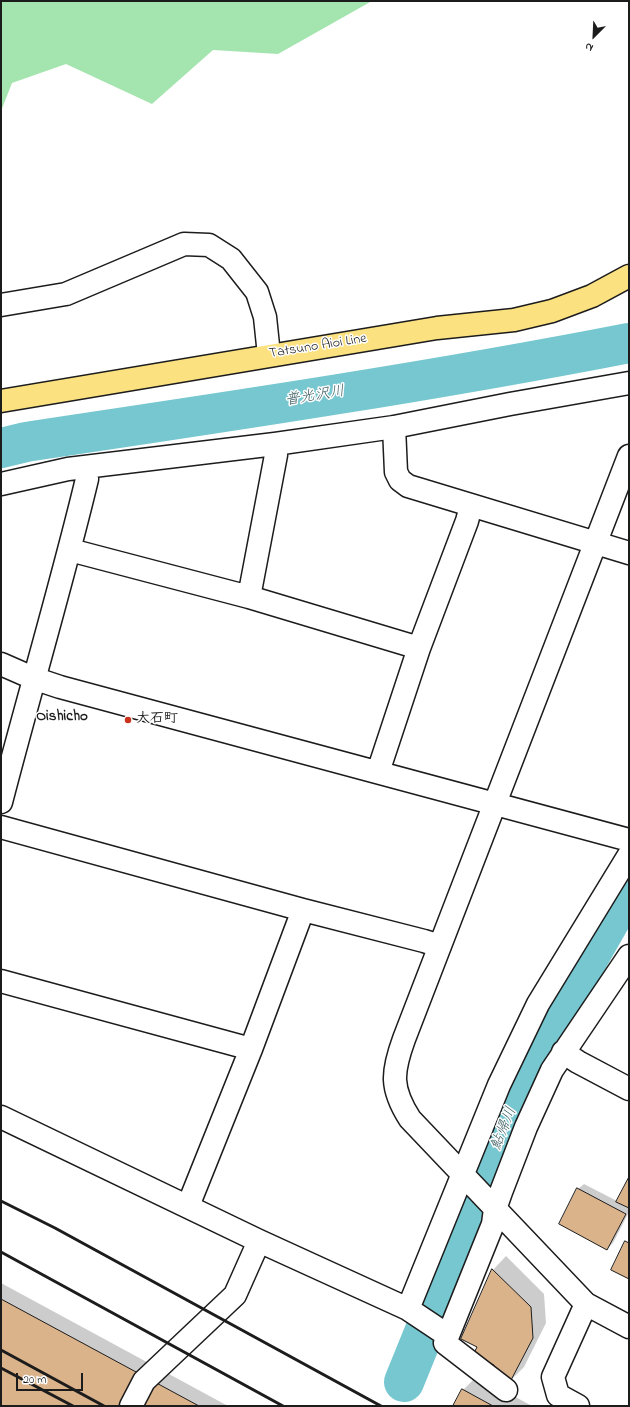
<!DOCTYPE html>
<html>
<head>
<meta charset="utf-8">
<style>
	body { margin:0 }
	#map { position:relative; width:630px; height:1407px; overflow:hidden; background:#fff; font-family:"Indie Flower",sans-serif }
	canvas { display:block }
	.frame { position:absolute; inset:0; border:2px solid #1c1c1c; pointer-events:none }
	.north { position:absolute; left:574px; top:16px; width:40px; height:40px; -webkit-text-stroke:3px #fff; paint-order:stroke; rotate:204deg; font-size:11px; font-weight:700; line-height:16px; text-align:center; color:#1c1c1c }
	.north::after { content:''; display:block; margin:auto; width:14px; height:18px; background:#1c1c1c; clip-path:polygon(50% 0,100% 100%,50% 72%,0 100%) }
	.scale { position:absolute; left:16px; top:1373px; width:67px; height:18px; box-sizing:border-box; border:2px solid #1c1c1c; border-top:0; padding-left:5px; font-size:12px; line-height:14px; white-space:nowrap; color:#1c1c1c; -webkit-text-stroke:3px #fff; paint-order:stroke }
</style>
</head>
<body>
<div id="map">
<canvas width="630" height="1407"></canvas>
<div class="frame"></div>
<div class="north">N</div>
<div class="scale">20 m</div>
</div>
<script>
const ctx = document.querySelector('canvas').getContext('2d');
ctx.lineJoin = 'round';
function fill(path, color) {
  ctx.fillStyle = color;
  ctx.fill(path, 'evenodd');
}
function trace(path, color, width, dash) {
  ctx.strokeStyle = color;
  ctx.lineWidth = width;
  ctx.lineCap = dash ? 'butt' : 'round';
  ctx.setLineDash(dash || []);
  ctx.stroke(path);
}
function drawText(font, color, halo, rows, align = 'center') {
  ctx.font = font + ' "Indie Flower","Klee One",sans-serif';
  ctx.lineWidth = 3;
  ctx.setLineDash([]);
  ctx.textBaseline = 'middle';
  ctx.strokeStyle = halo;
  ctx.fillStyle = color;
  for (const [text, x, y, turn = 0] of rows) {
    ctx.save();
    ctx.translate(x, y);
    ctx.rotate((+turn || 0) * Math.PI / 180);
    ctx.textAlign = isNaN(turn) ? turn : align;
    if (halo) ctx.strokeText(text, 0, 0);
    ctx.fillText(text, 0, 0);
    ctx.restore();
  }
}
fill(new Path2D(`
	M1,1H372L278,54L213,50L152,104L66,64L12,83L1,111Z`), '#a4e5af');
fill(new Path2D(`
	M629,1179V1212L613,1243L607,1249L578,1189L584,1184L617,1201Z
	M506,1256L544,1294L546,1323L524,1367L510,1381L478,1346L462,1338L493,1270Z
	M1,1283L228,1406H1Z
	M477,1376L532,1406H455L463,1390Z`), '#0003');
trace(new Path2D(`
	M1,448L26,442C227,412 429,382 629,343
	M404,1382L445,1281L492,1156L536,1050L629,887`), '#76c7d0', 40);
const building = new Path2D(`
	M629,1177V1208L616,1202Z
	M577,1188L626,1214L607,1250L559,1224Z
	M625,1241L629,1243V1279L611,1270Z
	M492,1269L531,1307L533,1338L510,1382L490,1373L494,1365L473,1355L477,1347L461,1339Z
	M1,1299L199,1406H1Z
	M462,1389L493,1406H453Z`);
fill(building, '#dab38b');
trace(building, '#1c1c1c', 1);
const minor = new Path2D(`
	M1,305L66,294L184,244L209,245L231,259L257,292L265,317L269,355
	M394,427L396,472L400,480L408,486L629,553
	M629,456L404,1039C392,1072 390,1088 410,1119L586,1304L629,1327
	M1,484L68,469L275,444L394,427L510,404L629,383
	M70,550L249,597L419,648
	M249,597L276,455L275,444
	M1,664L33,678L60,687L629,840
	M378,772L419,648L467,521L471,506
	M1,802C29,694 61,587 87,479L86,467
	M1,827L303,910L424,941L440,946
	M1,981L251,1049
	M563,1052L578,1062L629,1089
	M1,1117L259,1241L408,1309L447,1335
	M188,1206L251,1049L303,910
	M408,1309L499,1085L538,1004L629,855
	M506,1390L445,1343L493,1224L495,1209L501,1192L526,1127L552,1070L629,956
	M131,1406L144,1381L235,1295L259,1241
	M578,1406L558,1395L553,1377L586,1304`);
const major = new Path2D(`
	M1,401L437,328L514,320L552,311L592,296L629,276`);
trace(minor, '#1c1c1c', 25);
trace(major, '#1c1c1c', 25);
trace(minor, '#fff', 22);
trace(major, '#fbe180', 22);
trace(new Path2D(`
	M1,1201L55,1228L381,1406
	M1,1252L283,1406
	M1,1350L104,1406
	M1,1368L73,1406`), '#1c1c1c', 3);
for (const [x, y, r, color] of [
	[128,720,4,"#c8321e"]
]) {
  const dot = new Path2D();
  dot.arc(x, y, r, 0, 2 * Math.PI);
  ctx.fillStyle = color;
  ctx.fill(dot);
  trace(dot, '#fff', 1.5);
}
drawText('14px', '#1c1c1c', '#fff', [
	["Tatsuno Aioi Line",318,347,-9]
]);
drawText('bold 14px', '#1c1c1c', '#fff', [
	["大石町",136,720]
], 'left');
drawText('italic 15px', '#406064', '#fff', [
	["普光沢川",315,397,-9],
	["鮎帰川",505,1129,-68]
]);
drawText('bold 15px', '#1c1c1c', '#fff', [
	["Oishicho",62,718]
]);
</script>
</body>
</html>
